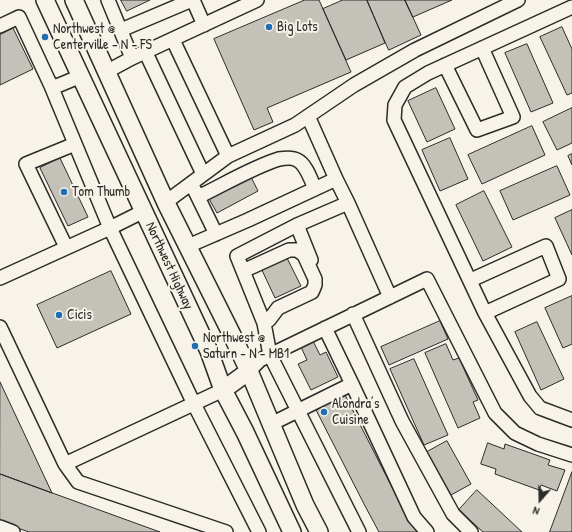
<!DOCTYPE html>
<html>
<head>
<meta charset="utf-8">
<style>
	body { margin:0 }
	#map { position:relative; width:572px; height:532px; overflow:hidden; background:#f7f3e8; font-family:"Patrick Hand",sans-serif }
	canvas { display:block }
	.north { position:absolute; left:520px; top:480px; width:40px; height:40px; -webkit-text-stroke:3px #f7f3e8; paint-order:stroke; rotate:200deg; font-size:11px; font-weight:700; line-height:16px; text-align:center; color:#2b2b2b }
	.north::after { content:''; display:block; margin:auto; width:14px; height:18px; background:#2b2b2b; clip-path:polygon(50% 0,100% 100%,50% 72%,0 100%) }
</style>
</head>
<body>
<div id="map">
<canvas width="572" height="532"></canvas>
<div class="north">N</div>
</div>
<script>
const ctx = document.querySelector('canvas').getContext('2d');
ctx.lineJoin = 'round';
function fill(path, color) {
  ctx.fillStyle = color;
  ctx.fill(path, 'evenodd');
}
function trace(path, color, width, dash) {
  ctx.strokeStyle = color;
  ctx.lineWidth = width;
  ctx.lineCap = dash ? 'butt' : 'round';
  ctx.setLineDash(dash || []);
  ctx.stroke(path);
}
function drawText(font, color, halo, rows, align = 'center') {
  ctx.font = font + ' "Patrick Hand",sans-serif';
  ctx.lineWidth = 4;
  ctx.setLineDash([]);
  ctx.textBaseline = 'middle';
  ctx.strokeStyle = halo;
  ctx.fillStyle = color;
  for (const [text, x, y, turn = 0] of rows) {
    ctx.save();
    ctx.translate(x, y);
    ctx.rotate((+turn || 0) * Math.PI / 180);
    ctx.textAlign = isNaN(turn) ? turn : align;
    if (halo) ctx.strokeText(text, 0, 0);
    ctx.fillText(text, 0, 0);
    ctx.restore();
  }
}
const building = new Path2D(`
	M121,0H150L127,11Z
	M305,0H319L351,72L267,108L273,122L254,130L214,39Z
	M343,0H367L385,43L346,60L323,9Z
	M367,0H405L421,35L389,50Z
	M405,0H452L413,17Z
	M562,27L572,49V93L567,95L540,37Z
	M13,28L33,69L0,85V35Z
	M527,44L553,103L531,112L505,53Z
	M436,88L455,129L427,142L408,101Z
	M572,108V143L557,150L543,122Z
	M532,126L545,155L482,184L468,155Z
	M450,138L468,179L440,191L422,150Z
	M572,154V165L568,156Z
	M60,158L88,217L68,226L40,168Z
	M557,166L570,195L513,220L500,191Z
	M250,175L258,191L217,213L208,197Z
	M484,191L512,247L483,261L456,205Z
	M572,210V255L555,218Z
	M286,256L301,286L275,298L261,268Z
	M111,271L131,314L57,348L37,305Z
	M572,296V344L563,348L545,308Z
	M440,321L448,339L389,365L381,347Z
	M537,322L564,379L541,390L515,332Z
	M313,341L320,355L326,352L338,377L311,390L298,364L307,360L301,347Z
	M446,344L453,360L459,358L478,400L473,402L480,418L458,428L425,353Z
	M414,359L448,435L424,445L390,369Z
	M0,382L52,493L0,474Z
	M343,391L402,507L417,532H379L364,504L314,406Z
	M447,441L471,484L451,495L427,452Z
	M488,443L504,449L505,444L550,460L548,465L565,470L557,491L541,485L539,490L495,474L496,469L481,464Z
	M572,472V532H550Z
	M0,474L160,532H29L0,522Z
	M477,490L522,532H483L459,510Z`);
fill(building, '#c4c1b9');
trace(building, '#2b2b2b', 1);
const minor = new Path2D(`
	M108,0L132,58
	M193,0L204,25
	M572,7L428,73L405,87L395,105L394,120L485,313L530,396L540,408L572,420
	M0,26L19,17L52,88L81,76
	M121,30L192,0
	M173,40L228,156
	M146,53L203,174
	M445,65L477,130L513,117L482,48
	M106,72L132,58L257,0
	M49,81L110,228L194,404L259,532
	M336,179L348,203L297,225L237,256L264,323L270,355L359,532
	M194,189L216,234
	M198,197C223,185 253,167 279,159C285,158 292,157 297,160C306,164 311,180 315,189
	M166,202L228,156L295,125L354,85L415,50L518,0
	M348,203L390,297
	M297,225L311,260
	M188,246L248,220L336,179L308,116
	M66,247L26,164L75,144
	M243,271L289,250H297L304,255L315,279V285L312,292L278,308L269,320
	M0,278L110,228L144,211
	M471,280L546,246L559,279L485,313
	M353,314L402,421L453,514L471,532
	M0,327L65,464L223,390
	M325,328L352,384
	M249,371L260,360L270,355L427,279L495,413L515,433L538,444L572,455
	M271,424L352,384L414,517L427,532
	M65,464L78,482L226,532
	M0,527L13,532`);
const major = new Path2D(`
	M45,0L209,351L223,390L245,432L292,532
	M74,0L167,205L232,335L249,371L305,505L319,532
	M223,390L249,371`);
trace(minor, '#2b2b2b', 16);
trace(major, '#2b2b2b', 20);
trace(minor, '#f7f3e8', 13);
trace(major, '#f7f3e8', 17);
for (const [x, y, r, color] of [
	[269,27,4,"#1f6fb2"],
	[45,37,4,"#1f6fb2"],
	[64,192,4,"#1f6fb2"],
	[59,315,4,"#1f6fb2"],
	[195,346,4,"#1f6fb2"],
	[324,412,4,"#1f6fb2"]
]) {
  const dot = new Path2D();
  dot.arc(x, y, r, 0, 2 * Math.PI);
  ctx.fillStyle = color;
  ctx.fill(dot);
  trace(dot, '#f7f3e8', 1.5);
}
drawText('14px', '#2b2b2b', '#f7f3e8', [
	["Big Lots",277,27],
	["Northwest @",53,29],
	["Centerville - N - FS",53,45],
	["Tom Thumb",72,192],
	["Cicis",67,315],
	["Northwest @",203,338],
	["Saturn - N - MB1",203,354],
	["Alondra’s",332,404],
	["Cuisine",332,420]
], 'left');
drawText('14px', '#2b2b2b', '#f7f3e8', [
	["Northwest Highway",169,266,65]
]);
</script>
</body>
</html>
